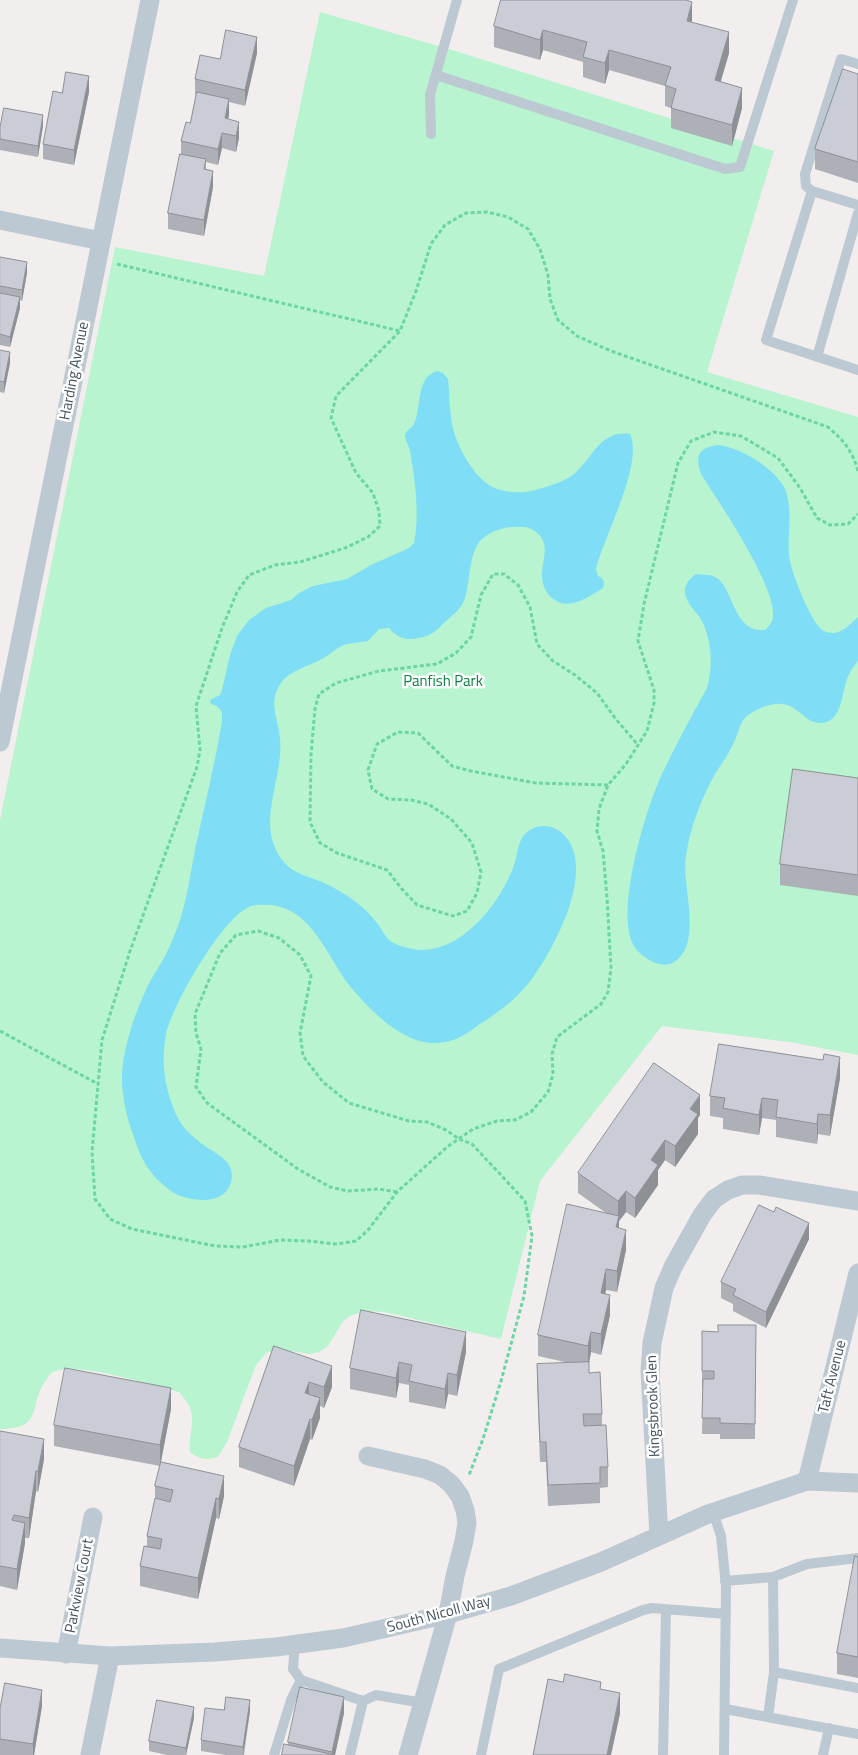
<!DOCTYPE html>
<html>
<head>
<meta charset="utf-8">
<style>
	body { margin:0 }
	canvas { display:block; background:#f2eeee }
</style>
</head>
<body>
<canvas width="858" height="1755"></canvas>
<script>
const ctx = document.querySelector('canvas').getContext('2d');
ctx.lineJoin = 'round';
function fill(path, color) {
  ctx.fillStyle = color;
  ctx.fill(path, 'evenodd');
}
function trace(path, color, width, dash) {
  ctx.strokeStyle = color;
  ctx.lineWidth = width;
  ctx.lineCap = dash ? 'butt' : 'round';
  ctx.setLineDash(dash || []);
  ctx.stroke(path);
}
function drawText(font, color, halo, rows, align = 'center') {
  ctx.font = font + ' "Titillium Web",sans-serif';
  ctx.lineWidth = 5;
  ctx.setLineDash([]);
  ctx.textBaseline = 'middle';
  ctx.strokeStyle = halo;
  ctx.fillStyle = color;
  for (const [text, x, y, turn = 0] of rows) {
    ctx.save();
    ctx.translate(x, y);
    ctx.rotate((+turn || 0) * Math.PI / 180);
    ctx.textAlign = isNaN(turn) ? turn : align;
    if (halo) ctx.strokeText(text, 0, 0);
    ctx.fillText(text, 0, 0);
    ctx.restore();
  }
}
fill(new Path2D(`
	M320,12L449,49L774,151L707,372L858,417V1055L789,1042L662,1026L540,1181L501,1339L384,1312L365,1311L352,1315L343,1321L328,1346L319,1352L310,1354L278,1349L266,1353L256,1365L227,1442L218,1457C206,1460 200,1460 190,1452C189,1444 190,1439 191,1432C194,1413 191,1406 179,1392C154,1386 72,1359 51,1373C49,1375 48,1377 47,1379C27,1404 46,1429 0,1429V820L115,247L264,276Z`), '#b7f4cf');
fill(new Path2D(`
	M437,371L443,373L448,379C450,396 449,415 454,432C460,452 477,482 497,489C512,494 528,493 542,488C553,485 565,481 574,474C593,458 600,430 630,434C644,463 604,537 596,569L598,576C604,579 605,581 603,588C588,597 568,612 552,598C546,593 543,586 542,578C541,562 552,544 536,532C533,529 527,527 522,527C510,526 496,529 486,536C466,548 472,585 463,603C458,612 451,616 444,623C436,631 431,636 419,638C407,641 397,638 389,628L379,629L368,641C365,642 350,643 347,644C337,647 330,655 320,660C305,668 286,671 278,688C269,705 279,721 280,739C284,780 254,823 283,861C294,875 313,877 328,885C347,894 365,907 377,923C381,928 385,936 389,940C394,944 403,947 408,948C456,961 500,905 514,865C518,855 517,844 524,835C534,824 550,823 561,832C599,864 556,945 534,976C520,996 501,1011 480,1024C472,1030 462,1037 453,1040C435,1046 419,1043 403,1034C382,1022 365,1004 349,985C327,956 312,910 272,905C265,905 257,904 251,906C223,916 172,1005 166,1035C161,1059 164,1084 173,1107C174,1111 180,1122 182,1125C188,1133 198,1141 205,1146C216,1154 232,1160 232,1176C230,1206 193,1203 174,1193C166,1188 156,1179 151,1172C142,1161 137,1147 133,1134C127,1118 123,1100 122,1083C121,1055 133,1018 145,992C150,979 159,968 165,956C171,944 177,930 181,917C188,894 191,869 196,845C205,804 215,763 222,722V712L217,706L211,704L210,700L220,695L222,690L230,655L237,636L249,620L266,608L291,600L299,593L313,586L347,579L371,565L409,548L414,543C420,514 415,481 410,451C409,446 406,442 405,437C405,430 411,429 414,424C422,408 415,378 437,371Z
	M717,445C740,447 775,468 785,489C794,512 786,538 790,561C793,576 810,620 822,630C825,632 829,633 833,633C843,633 851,623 858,617C858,625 858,654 858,660C856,665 851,669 849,674C841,690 844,724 819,723C808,722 803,714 795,709C782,698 761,706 748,715C740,721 739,732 735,740C730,752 722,763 715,774C701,799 690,828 686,856C681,884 704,944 674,962C665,968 653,963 645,957C640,954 634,948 632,942C617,905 645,812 661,776C675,746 691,717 707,688C713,667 712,644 703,623C699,614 689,607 686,597C682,587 689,579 696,574C702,575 710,574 715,577C734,586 732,633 765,630C768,627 772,623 773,618C778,588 718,501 701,474C695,455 698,449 717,445Z`), '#7fdef6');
trace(new Path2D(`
	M117,264L400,331
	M858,471C852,450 844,441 828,427L611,351L577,336L558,320L550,299L548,275L540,249L528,229L508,217L487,212L466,213L445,225L431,244L416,291L400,331L336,396L331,418L356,473L373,493L379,511L380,526L368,537L345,548L300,562L275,565L249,575L237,592L222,628L196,706L200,750L197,767L130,951L102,1040L92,1152L95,1199L110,1219L132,1229L215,1246L243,1247L280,1240L308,1241L336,1244L356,1241L368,1230L397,1192L447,1147L473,1129L497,1121L515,1120L531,1112L548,1092L553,1074L552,1054L557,1037L601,1004L608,992L611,968L607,898L603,851L597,831L599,809L608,785L626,764L647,731L654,703V690L638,641L644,604L678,463L691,441L714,432L741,436L778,458L800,488L817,518L830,525L848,524L858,514
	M608,785L536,783L471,771L452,766L418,733L398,732L377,744L368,770L372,789L388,799L411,800L428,804L451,819L472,843L481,872L477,893L467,911L453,916L417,905L401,888L387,870L337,853L320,843L310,822L311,754L315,709L319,694L336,683L379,671L437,664L456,653L471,637L481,595L493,574H504L518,585L530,607L537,644L553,661L575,675L597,693L615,718L638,745
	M0,1031L98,1084
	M397,1192L379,1189L348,1191L330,1187L298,1169L207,1103L196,1087L201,1049L196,1033L195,1014L220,953L236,935L258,931L279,938L300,955L311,976L300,1033L303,1056L323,1082L349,1103L409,1121L427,1122L446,1130L459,1139L472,1144L525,1201L532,1236L524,1296L501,1381L483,1439L469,1475`), '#6bd6a1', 3, [4, 2.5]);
trace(new Path2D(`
	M436,75L725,169L740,167L793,0
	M431,134L430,95L457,0
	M812,191L806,186L805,174L841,59L858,64
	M858,205L812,191L766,340L858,370
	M817,357L858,213
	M713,1512L721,1536L726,1587L724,1755
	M773,1577L807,1564L858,1558
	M725,1581L773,1577L774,1672L768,1717
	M295,1644L293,1669L301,1680L363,1701
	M774,1672L858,1688
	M725,1709L858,1734
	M274,1755L291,1700L301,1680
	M350,1755L363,1701L376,1695L423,1703
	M481,1755L499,1669L643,1610L652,1608L726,1614
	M663,1755L666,1610
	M823,1755L829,1728`), '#bdc9d2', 10);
trace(new Path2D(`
	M0,220L101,241
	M0,742L150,0
	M368,1456L425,1469L440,1475L451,1484L460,1496L465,1510L467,1523L464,1541L455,1576L448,1614L408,1755
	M807,1481L858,1273
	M659,1536L650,1371L652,1343L664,1288L673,1267L702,1215L714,1199L728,1190L742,1185H759L858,1201
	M0,1648L110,1656L215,1652L276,1647L343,1638L448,1614L511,1596L601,1562L708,1514L807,1481L858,1483
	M66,1654L93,1517
	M90,1755L110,1656`), '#bdc9d2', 19);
fill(new Path2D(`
	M692,22L729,53L721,81L742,108L732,146L671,128V108L665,106V86L609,70L605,84L583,77V62L543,50L540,60L494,47V26Z
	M257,53L245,106L229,102V115L228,119L239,138L236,152L222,148L218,165L206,162V169L213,187L204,236L168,229V213L181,154V141L190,123L197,95L195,94V79L220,59Z
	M858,74V183L815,169V149Z
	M89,92L74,165L43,159V144Z
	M43,126L38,157L0,150V128Z
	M0,257L27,273L22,301L20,300V308L10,347L0,345Z
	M0,350L10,363L4,393L0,392V408Z
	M858,778V896L780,885V864Z
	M840,1078L830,1136L818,1134L817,1144L776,1137V1120L762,1118L759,1135L723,1129V1118L710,1116V1096Z
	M700,1115L698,1118V1134L675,1167L665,1160L658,1170V1185L635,1218L626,1212L619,1221V1228L626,1250L617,1292L606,1290L605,1294L610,1315L601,1355L591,1352L589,1364V1373L602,1414V1426L608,1467V1487L600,1488V1503L548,1506L546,1462H540L537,1384V1364L569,1363L538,1356V1335L606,1213L578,1193V1173Z
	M774,1212L809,1239L766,1328L733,1311V1304L721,1298V1282Z
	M756,1325L755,1439H720V1434H702L703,1387H702V1371L718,1332Z
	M274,1346L332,1387L324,1408L320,1406V1418L312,1440L310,1439L294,1486L239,1467V1447Z
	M466,1352L457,1396L448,1394L445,1409L409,1402V1385L399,1383L396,1398L350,1389V1368Z
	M171,1409L161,1462L224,1496L219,1519L216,1518L198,1599L140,1586V1566L147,1546V1536L155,1498V1486L160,1466L54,1446V1425Z
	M0,1431L44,1459L38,1492L36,1491L29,1538H25V1543L17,1590L0,1586Z
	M858,1557V1678L837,1674V1653Z
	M42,1706L34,1755H0V1709Z
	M224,1710L250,1711L244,1755H226L201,1751V1740Z
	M344,1713L335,1755L288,1745V1742Z
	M194,1718L186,1755H167L149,1751V1741Z`), '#aeb0b7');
fill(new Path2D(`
	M692,2V22L687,21Z
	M543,30V50L540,60V40Z
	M729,32V53L715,100V80Z
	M257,37V53L245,106V90Z
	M609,50V70L605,84V63Z
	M89,76V92L74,165V150Z
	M742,88V108L732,146V125Z
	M229,99V115L225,134V118Z
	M43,115V126L38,157V146Z
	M239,122V138L236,152V136Z
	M222,133V148L218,165V149Z
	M213,171V187L204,236V220Z
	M27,262V273L22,301V290Z
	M20,297V308L10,347V337Z
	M10,352V363L4,393V382Z
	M840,1057V1078L830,1136V1115Z
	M700,1095V1115L698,1118V1134L675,1167V1146L690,1109Z
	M762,1098V1118L759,1135V1115Z
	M818,1114V1134L817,1144V1124Z
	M665,1140V1160L658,1170V1185L635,1218V1198L651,1160Z
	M626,1191V1212L619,1221V1236L616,1227L618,1220V1201Z
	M809,1223V1239L766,1328V1312Z
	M626,1230V1250L617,1292V1271Z
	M606,1269V1290L601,1313V1293Z
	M610,1295V1315L601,1355V1334Z
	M466,1332V1352L457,1396V1375Z
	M591,1332V1352L588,1367V1346Z
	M399,1362V1383L396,1398V1378Z
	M332,1366V1387L324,1408V1387Z
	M448,1373V1394L445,1409V1389Z
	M309,1382V1402L305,1393Z
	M171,1388V1409L160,1466V1445Z
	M320,1398V1418L312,1440V1420Z
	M310,1419V1439L294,1486V1466Z
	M44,1439V1459L38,1492V1471Z
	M36,1471V1491L29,1538V1518Z
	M224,1476V1496L219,1519V1499Z
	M216,1498V1518L198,1599V1578Z
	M25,1523V1543L17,1590V1569Z
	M42,1690V1706L34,1755H33V1744Z
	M620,1693V1714L611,1755H607Z
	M344,1697V1713L335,1755H332V1752Z
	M250,1700V1711L243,1755V1747Z
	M194,1707V1718L186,1755V1748Z`), '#8d9095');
const building = new Path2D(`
	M501,0H686L692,2L687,21L729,32L715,80L742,88L732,125L671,108L676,89L665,85L671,67L609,50L605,63L583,57L587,42L543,30L540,40L494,26Z
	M226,30L257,37L245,90L195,79L200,55L220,59Z
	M843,69L858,74V162L815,149Z
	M66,72L89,76L74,150L43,144L53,91L62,93Z
	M197,92L229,99L225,118L239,122L236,136L222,133L218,149L181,141L186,122L190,123Z
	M4,108L43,115L38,146L0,139V128Z
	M180,154L206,159L204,169L213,171L204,220L168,213Z
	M0,257L27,262L22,290L0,286Z
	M0,293L20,297L10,337L0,334Z
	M0,350L10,352L4,382L0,381Z
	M793,769L858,778V875L780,864Z
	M719,1044L823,1060L824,1054L840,1057L830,1115L818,1114L817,1124L776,1117L778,1100L762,1098L759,1115L723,1108L725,1098L710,1096Z
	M654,1063L700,1095L690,1109L698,1114L675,1146L665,1140L651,1160L658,1165L635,1198L626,1191L618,1201L578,1173Z
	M567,1204L619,1216L616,1227L626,1230L617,1271L606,1269L601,1293L610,1295L601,1334L591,1332L588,1346L538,1335Z
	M759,1205L774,1212L776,1207L809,1223L766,1312L733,1295L736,1289L721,1282Z
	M361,1310L466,1332L457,1375L448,1373L445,1389L409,1381L412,1365L399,1362L396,1378L350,1368Z
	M718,1325H756L755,1424L720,1423V1418H702L703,1379H714V1371H702V1331L718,1332Z
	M274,1346L332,1366L324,1387L309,1382L305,1393L320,1398L312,1420L310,1419L294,1466L239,1447Z
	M589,1362V1373L600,1372L602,1414H583L584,1426L606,1425L608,1467H600V1483L548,1485L546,1442H540L537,1364Z
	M65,1368L171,1388L160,1445L54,1425Z
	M0,1431L44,1439L38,1471H36L29,1518L14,1515L12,1520L25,1523L17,1569L0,1566Z
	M161,1462L224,1476L219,1499L216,1498L198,1578L140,1566L144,1546L160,1549L162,1539L147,1536L155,1498L170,1502L173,1490L155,1486Z
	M855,1556L858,1557V1657L837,1653Z
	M565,1674L601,1682L600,1689L620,1693L607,1755H533L548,1679L563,1682Z
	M5,1683L42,1690L33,1744L0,1739V1709Z
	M300,1687L344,1697L332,1752L288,1742Z
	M226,1697L250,1700L243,1747L201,1740L205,1708L224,1710Z
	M157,1700L194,1707L186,1748L149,1741Z
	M284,1744L335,1755H282Z`);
fill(building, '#cacdd5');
trace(building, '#8d9095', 1);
drawText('15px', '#44525e', '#fff', [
	["Harding Avenue",75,371,-79],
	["Taft Avenue",833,1377,-76],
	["Kingsbrook Glen",654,1406,-92],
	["Parkview Court",80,1586,-79],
	["South Nicoll Way",439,1615,-15]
]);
drawText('15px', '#0c8347', '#fff', [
	["Panfish Park",443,682]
]);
</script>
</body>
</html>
